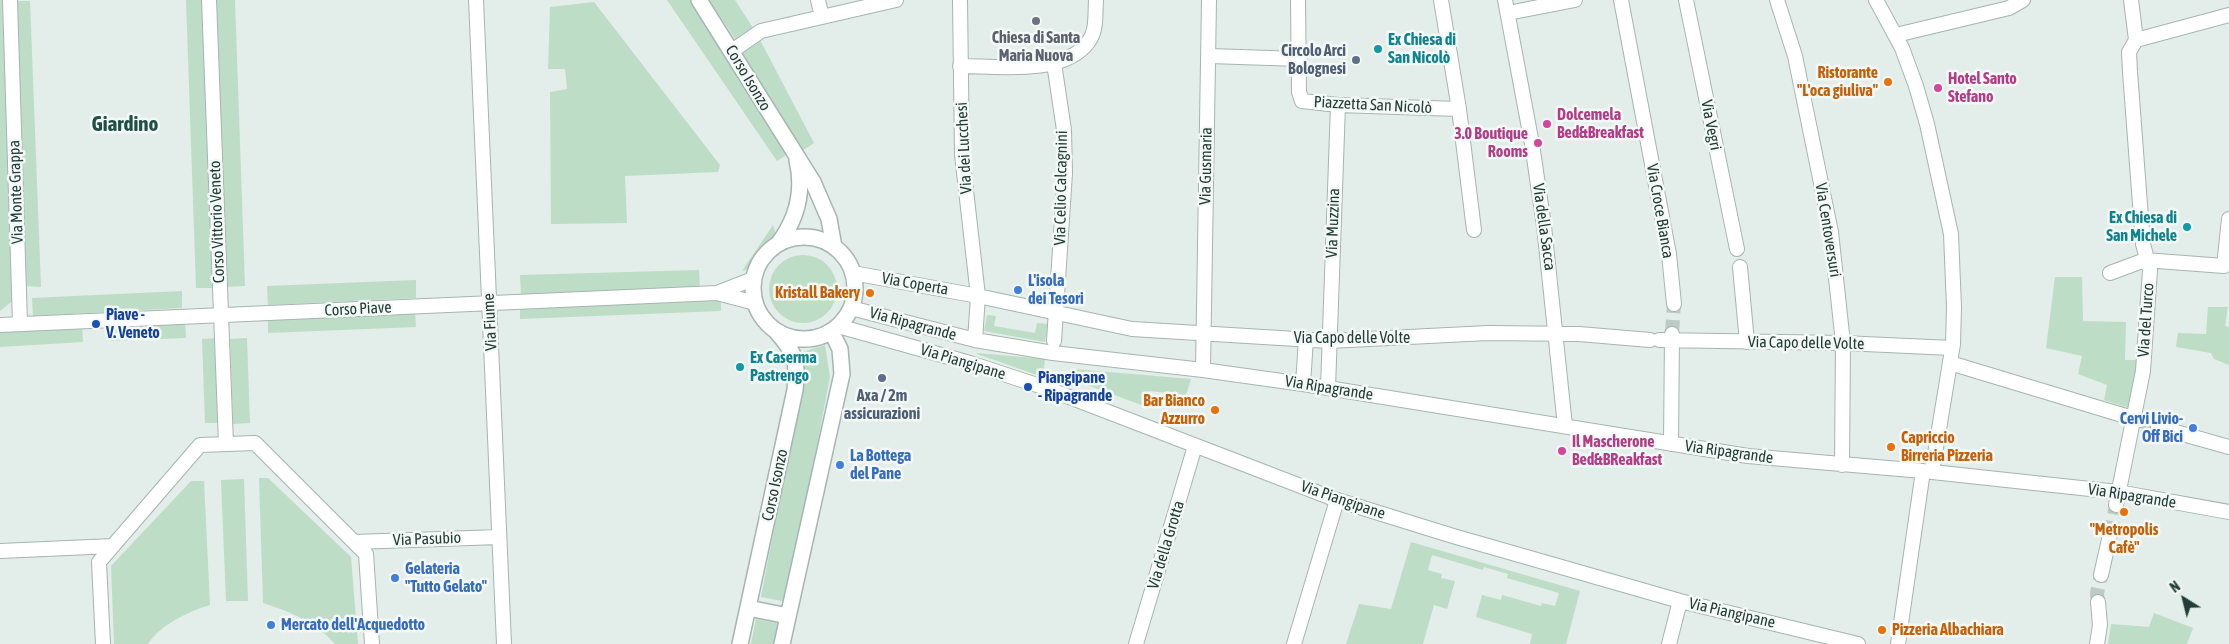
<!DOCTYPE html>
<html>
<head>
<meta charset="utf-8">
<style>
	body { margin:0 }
	#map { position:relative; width:2229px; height:644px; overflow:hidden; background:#e3ede9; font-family:"Asap Condensed",sans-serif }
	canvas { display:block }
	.north { position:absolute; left:2159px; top:574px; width:50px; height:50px; -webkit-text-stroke:4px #f4f9f7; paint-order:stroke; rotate:324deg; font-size:14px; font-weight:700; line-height:20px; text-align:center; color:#233e37 }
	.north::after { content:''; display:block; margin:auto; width:18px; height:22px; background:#233e37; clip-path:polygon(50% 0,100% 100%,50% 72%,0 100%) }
</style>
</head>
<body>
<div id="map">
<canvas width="2229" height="644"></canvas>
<div class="north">N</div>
</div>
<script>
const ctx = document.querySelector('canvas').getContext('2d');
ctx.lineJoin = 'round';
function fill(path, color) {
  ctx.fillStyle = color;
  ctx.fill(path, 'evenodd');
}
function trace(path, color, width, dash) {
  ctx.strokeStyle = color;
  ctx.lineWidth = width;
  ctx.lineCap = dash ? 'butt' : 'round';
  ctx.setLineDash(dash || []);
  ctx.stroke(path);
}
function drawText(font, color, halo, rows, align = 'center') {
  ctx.font = font + ' "Asap Condensed",sans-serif';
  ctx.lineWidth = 5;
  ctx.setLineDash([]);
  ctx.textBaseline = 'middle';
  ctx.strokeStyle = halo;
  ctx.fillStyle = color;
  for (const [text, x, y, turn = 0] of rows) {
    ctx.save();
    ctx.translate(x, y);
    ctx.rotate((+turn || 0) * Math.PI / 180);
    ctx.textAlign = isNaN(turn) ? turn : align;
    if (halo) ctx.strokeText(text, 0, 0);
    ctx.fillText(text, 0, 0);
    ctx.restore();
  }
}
fill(new Path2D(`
	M0,0H2L15,299L0,311Z
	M186,0H205L215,288H196Z
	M213,0H235L245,286L224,287Z
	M667,0H691L788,154L777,161Z
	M709,0H735L755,31L737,42Z
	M16,1H30L41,287L25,286Z
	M594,2L720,165L718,172L625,176L627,223L551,224L550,92L567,89L565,69H548L550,7Z
	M759,38L814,143L802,151L740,52Z
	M773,225L776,234C772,243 752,270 742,271Z
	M769 289a34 34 0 1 1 68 0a34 34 0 1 1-68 0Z
	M699,270L700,289L521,295L520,275Z
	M2055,277H2082L2083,321L2126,322L2125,360H2137L2132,409L2104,400L2107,385L2078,374L2082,356L2046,348Z
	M416,280V298L268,305L267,286Z
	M182,291V308L33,316L32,298Z
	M721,297V311L520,319V305Z
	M2208,307H2228L2225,326L2229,327V365L2214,359L2211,353L2176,347L2178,333L2206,334Z
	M415,309L416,327L268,333V316Z
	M987,315L996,316L994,326L1035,333L1037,323L1048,324L1045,342L984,331Z
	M185,320L186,338L108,341L107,323Z
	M82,324L83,342L0,347V328Z
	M219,338L222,423H205L202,339Z
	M247,338L250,423L233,424L230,339Z
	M825,345L830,377L787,602L761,597L804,371L802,352Z
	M977,353L1045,359L1043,377L977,354Z
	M1073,369L1191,379L1186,395L1149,391L1144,406L1071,379Z
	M259,478H268L351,557L358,644H335C315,622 291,612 263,603Z
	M244,479L248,601H226L221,480Z
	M191,481H204L210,605C189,611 160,625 148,644H114L111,566Z
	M1411,542L1580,591L1566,644H1530L1532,634L1476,617L1482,595L1501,600L1502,595L1541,606L1542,603L1555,606L1559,593L1507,578L1508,574L1484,567L1483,570L1432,555L1428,570L1442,574L1441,578L1455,581L1447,609L1434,605L1423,644H1346L1359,604L1391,609Z
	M2154,613L2193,628L2187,644H2108L2111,624L2149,627Z
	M756,619L780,624L776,644H751Z`), '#bdddc7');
trace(new Path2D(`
	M1672,334L1674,304
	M2139,420L2158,427
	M2110,535L2116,505
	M2098,602L2097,593L2101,575`), '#bdcac5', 14, [14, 7]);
const minor = new Path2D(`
	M10,0L20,324
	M209,0L226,444
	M476,0L504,644
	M818,0L822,17
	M960,0L962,155L978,296L975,340
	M1298,0L1299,92L1302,101L1338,105L1459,109
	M1441,0L1459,109L1474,230
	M1505,0L1532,144L1544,226L1565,426
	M1621,0L1669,254L1674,304
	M1686,0L1737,249
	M1777,0L1795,56L1831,232L1843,343L1842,465
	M1876,0L1902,48L1916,86L1927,124L1951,234L1954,307L1953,344L1932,472
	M1508,13L1575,0
	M1896,35L2009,8L2023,0
	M2136,40L2229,15
	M732,51L761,31L896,0
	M1209,56L1300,59
	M960,66C997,66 1065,76 1089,41C1097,30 1095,14 1096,0
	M1740,267L1747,342
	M853,273L978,296L1132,329L1329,341L1488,333L1579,334L1650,340
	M2110,273L2145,260L2224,266L2229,219
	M717,293L753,279
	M851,308L975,340L1053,353L1203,370L1303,384L1748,456L1923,471L2118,492L2229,512
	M0,325L717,293L755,303
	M838,326L970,363L1046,388L1337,500L1453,536L1680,601L1858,644
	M1659,340L1843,343L1952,348
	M1054,341L1065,173L1064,130L1054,63
	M1950,363L2139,420
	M1203,370L1209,0
	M1303,384L1306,339
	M1328,388L1338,105
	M2158,427L2229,447
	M1671,444L1672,334
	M2116,505L2143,371L2150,270L2143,244L2130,72L2129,52L2136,40L2131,0
	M354,542L499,537
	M0,551L113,546
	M2101,575L2110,535
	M103,644L99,562L200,445L255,443L366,554L372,644
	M1136,644L1195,446
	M1294,644L1337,500
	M1669,644L1680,601
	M1898,644L1923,471
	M2097,644L2100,625L2098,602`);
const tertiary = new Path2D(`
	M699,0L813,182L829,219L834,247
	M753 288a51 51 0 1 1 102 0a51 51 0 1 1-102 0Z
	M778,244C797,219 804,190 797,160
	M748,608L788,616
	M740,644L795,390C798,360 796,354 776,331
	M782,644L842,374L840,349L831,331`);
trace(minor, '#a6b5b0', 16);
trace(tertiary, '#a6b5b0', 18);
trace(minor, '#fff', 14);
trace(tertiary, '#fff', 15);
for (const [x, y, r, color] of [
	[1036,21,5,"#6b7280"],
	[1378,49,5,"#0f9aa8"],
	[1356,60,5,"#5c6f8a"],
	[1888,82,5,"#e8710a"],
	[1938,88,5,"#d1479c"],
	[1547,124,5,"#d1479c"],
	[1538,143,5,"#d1479c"],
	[2187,227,5,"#0f9aa8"],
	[1018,290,5,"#3f7fe0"],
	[870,293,5,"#e8710a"],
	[96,324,5,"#1a4fb4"],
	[740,367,5,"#0f9aa8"],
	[882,378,5,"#5c6f8a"],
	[1028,387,5,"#1a4fb4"],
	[1215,410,5,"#e8710a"],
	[2193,428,5,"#3f7fe0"],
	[1891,447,5,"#e8710a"],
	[1562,451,5,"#d1479c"],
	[840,465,5,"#3f7fe0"],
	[2124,512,5,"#e8710a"],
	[395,578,5,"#3f7fe0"],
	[271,625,5,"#3f7fe0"],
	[1882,630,5,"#e8710a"]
]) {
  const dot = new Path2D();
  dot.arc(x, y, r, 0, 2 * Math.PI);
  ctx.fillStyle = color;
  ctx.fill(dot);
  trace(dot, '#f4f9f7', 2);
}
drawText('bold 16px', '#5b616d', '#f4f9f7', [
	["Chiesa di Santa",1036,38],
	["Maria Nuova",1036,56]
]);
drawText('bold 16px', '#0d838f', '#f4f9f7', [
	["Ex Chiesa di",1388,40],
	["San Nicolò",1388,58],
	["Ex Chiesa di",2177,218,"right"],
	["San Michele",2177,236,"right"],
	["Ex Caserma",750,358],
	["Pastrengo",750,376]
], 'left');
drawText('bold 16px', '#4e5e75', '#f4f9f7', [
	["Circolo Arci",1346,51],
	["Bolognesi",1346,69],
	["Axa / 2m",882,396,"center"],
	["assicurazioni",882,414,"center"]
], 'right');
drawText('bold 16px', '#c56008', '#f4f9f7', [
	["Ristorante",1878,73],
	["\"L'oca giuliva\"",1878,91],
	["Kristall Bakery",860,293],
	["Bar Bianco",1205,401],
	["Azzurro",1205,419],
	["Capriccio",1901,438,"left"],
	["Birreria Pizzeria",1901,456,"left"],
	["\"Metropolis",2124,530,"center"],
	["Cafè\"",2124,548,"center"],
	["Pizzeria Albachiara",1892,630,"left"]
], 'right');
drawText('16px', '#233e37', '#f4f9f7', [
	["Corso Isonzo",748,78,59],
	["Piazzetta San Nicolò",1373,105,3],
	["Via Vegri",1711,125,79],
	["Via dei Lucchesi",964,148,-93],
	["Via Gusmaria",1206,166,-89],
	["Via Celio Calcagnini",1061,188,-89],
	["Via Monte Grappa",16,192,-92],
	["Via Croce Bianca",1660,211,80],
	["Corso Vittorio Veneto",217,222,-92],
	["Via Muzzina",1333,223,-88],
	["Via della Sacca",1544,227,82],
	["Via Centoversuri",1828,230,81],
	["Via Coperta",915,284,10],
	["Corso Piave",358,309,-3],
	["Via del Turco",2146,320,-86],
	["Via Fiume",490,322,-93],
	["Via Ripagrande",913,324,15],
	["Via Capo delle Volte",1352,338],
	["Via Capo delle Volte",1806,343,1],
	["Via Piangipane",963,362,17],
	["Via Ripagrande",1329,388,9],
	["Via Ripagrande",1729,452,8],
	["Corso Isonzo",775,485,-78],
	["Via Ripagrande",2132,496,9],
	["Via Piangipane",1343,500,19],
	["Via Pasubio",427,539,-2],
	["Via della Grotta",1166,545,-73],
	["Via Piangipane",1732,613,13]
]);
drawText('bold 16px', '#b23c85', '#f4f9f7', [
	["Hotel Santo",1948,79],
	["Stefano",1948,97],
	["Dolcemela",1557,115],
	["Bed&Breakfast",1557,133],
	["3.0 Boutique",1528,134,"right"],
	["Rooms",1528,152,"right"],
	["Il Mascherone",1572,442],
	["Bed&BReakfast",1572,460]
], 'left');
drawText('bold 16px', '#366cbe', '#f4f9f7', [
	["L'isola",1028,281],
	["dei Tesori",1028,299],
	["Cervi Livio-",2183,419,"right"],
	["Off Bici",2183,437,"right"],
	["La Bottega",850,456],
	["del Pane",850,474],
	["Gelateria",405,569],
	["\"Tutto Gelato\"",405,587],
	["Mercato dell'Acquedotto",281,625]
], 'left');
drawText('bold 16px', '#164399', '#f4f9f7', [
	["Piave -",106,315],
	["V. Veneto",106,333],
	["Piangipane",1038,378],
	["- Ripagrande",1038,396]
], 'left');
drawText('bold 21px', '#205045', '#f4f9f7', [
	["Giardino",125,124]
]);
</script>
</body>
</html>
